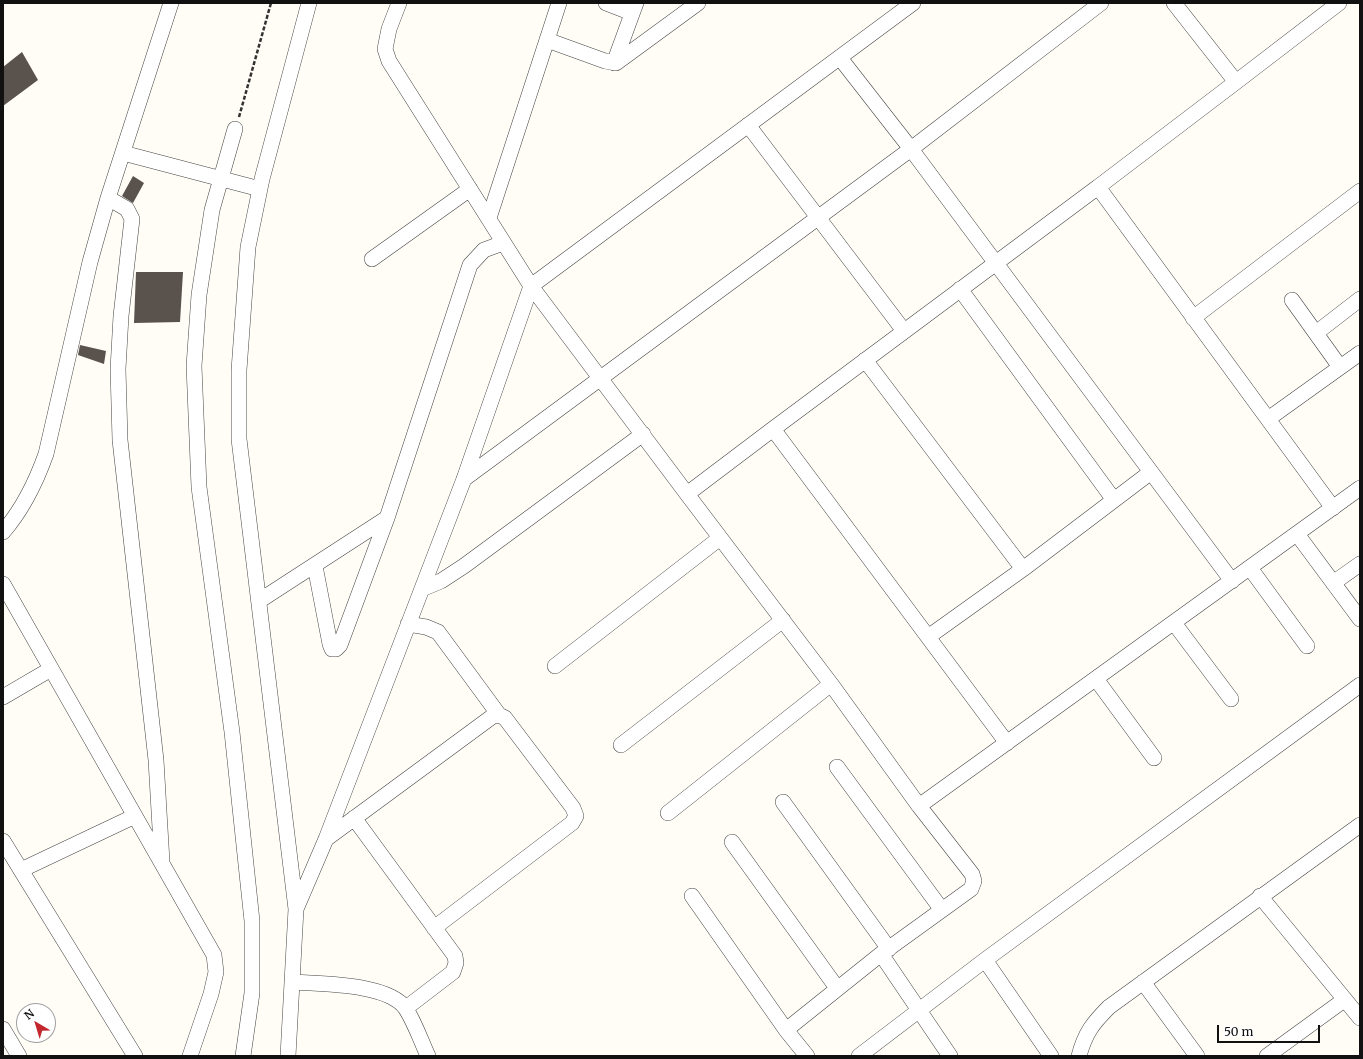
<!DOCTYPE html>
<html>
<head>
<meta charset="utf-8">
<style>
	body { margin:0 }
	#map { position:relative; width:1363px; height:1059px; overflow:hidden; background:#fffdf5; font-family:Merriweather,serif }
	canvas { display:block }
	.frame { position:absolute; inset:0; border:4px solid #111; pointer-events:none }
	.north { position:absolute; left:16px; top:1003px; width:40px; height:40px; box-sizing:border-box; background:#fff; border:1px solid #a0a0a0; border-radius:50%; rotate:322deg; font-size:11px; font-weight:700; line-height:16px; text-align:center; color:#111 }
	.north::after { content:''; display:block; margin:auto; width:14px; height:18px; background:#c4262e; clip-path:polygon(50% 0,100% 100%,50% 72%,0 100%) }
	.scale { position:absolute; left:1217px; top:1025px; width:103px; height:18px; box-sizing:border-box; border:2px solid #111; border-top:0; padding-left:5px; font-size:12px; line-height:14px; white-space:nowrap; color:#111; -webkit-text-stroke:3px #fff; paint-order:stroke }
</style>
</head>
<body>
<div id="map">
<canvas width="1363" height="1059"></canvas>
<div class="frame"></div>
<div class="north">N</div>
<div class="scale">50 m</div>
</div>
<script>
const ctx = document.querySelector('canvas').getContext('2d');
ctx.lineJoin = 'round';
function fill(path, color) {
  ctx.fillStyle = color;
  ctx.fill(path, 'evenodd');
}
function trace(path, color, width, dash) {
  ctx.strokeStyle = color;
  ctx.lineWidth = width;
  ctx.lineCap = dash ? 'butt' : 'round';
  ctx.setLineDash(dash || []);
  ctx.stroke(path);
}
fill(new Path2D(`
	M22,52L38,80L3,106V67Z
	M133,176L144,183L133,203L122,196Z
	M136,272H183L180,322L134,323Z
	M80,345L106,351L104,364L78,355Z`), '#5a524d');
const minor = new Path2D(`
	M399,3L389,29L385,49L389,61L531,286L687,494L773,429L1007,743
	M606,3L632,13
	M1174,3L1236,82L1339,3
	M547,40L605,61L616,63L698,3
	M840,58L911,149L1232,581
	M614,63L636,3
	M1236,82L1098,187L1333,508
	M748,125L904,331
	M235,129L212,210L199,295L194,366L199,487L232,732L252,921V993L243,1056
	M123,153L260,189
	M108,198L127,209L132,219L121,316L118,369L120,440L156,760L162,862
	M489,218L559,3
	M372,259L470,189
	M960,289L1114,500
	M1292,300L1340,367
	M1193,318L1360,191
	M1316,333L1360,299
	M865,360L1023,569
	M1268,419L1360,353
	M773,429L1098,187
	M464,479L911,149L1101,3
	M687,494L831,684L919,806
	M3,532C23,509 36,482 46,454L90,262L108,198L171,3
	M1297,534L1360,619
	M315,566L330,644L332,649H336L340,645L387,518L470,265L484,250L503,243
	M1250,568L1307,646
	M1333,583L1360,564
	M3,584L214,955L216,972L211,994L190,1056
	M422,589L441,581L464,566L643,434
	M259,601L387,518
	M1174,623L1231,699
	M408,624L426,627L438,632L499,715
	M928,637L1023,569L1151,472
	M555,666L720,538
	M1096,679L1154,758
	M3,697L51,669
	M621,745L783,620
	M837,767L942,910
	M783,802L889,949
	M668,813L831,684
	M354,818L455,956L456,963L453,972L406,1008
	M326,839L493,716L499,715L505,718L573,808L576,816L572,823L434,928
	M3,841L135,1056
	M732,842L837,988
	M21,870L135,816
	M692,896L786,1030L807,1056
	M1260,896L1360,1018
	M296,909L326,839L464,479L531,286L913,3
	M881,954L950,1056
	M985,960L1051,1056
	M292,982C320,984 389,983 406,1009C415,1023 421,1041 428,1056
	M1143,982L1197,1056
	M3,1029L19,1056
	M786,1030L881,954L971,889L974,881L972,874L919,806L1360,488
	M288,1056L296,909L239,439V370L248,247L262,179L309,3
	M859,1056L985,960L1360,685
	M1079,1056C1085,1033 1093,1023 1109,1007L1360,825
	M1267,1056L1344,1000`);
trace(minor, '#444', 16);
trace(new Path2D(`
	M239,117L271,3`), '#333', 2.5, [4, 2]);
trace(minor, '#fff', 15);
</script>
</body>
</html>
